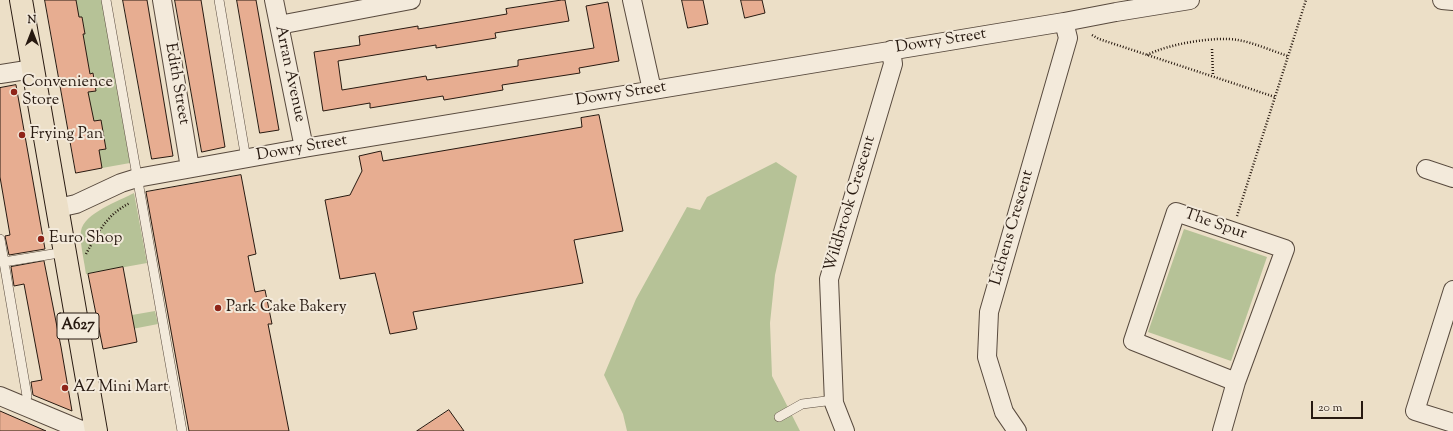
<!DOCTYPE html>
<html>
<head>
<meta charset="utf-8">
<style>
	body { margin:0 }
	#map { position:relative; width:1453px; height:431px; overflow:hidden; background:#ecdfc7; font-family:"Sorts Mill Goudy",serif }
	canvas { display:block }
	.north { position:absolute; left:12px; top:12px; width:40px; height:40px; -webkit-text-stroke:3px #f3eadb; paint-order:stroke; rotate:0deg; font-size:11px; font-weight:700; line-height:16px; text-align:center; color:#271910 }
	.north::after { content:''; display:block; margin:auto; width:14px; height:18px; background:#271910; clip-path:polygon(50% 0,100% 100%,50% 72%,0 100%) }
	.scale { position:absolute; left:1311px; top:401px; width:52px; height:18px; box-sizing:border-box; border:2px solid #271910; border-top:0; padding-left:5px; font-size:12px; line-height:14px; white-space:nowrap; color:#271910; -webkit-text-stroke:3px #f3eadb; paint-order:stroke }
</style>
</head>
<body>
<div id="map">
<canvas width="1453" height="431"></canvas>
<div class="north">N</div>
<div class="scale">20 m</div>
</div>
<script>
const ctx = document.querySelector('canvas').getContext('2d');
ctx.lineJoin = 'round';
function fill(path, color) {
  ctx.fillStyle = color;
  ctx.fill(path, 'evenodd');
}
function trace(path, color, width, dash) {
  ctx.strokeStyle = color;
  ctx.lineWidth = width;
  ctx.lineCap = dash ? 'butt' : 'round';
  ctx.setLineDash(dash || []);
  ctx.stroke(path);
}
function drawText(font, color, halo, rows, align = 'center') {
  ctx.font = font + ' "Sorts Mill Goudy",serif';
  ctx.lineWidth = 4;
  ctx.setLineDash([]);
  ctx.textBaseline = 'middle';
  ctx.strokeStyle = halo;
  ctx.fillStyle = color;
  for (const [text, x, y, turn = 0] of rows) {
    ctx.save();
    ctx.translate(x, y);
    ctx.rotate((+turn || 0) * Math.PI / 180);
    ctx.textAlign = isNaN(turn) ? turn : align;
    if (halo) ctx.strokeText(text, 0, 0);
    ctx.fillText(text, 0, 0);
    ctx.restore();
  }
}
fill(new Path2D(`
	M76,0H102L130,163L102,168L88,92L96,91L87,81L95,80L94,73L90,74L86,52H81L78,35L85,34L82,17L75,18L73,6L77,5Z
	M776,162L797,176L775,275L770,323L772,376L800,431H627L623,414L604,375L636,299L687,207L700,210L707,197Z
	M134,193L147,263L86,274C85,264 79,240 81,231C84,213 119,201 134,193Z
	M1184,229L1267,257L1231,361L1148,332Z
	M155,311L158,324L127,330L132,315Z`), '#b6c297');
const building = new Path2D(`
	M45,0H76L79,17H82L85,34H83L90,74L93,73L96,91L88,92L94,121L101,120L106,149L99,150L102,168L76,173Z
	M123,0H147L173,156L152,159Z
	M175,0H201L225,147L202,152Z
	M237,0H256L279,130L260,133Z
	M562,0H565L569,21L495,33L496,38L436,48V45L338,61L342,90L426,76L427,80L518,66V60L594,48L586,6L608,2L619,61L579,68L580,73L502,85L503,90L444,100L443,96L370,108V103L323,111L314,52L360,45L359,36L418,26V29L507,14L506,9Z
	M682,0H703L708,24L688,28Z
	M741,0H762L765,13L745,18Z
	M16,85L45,249L9,255L5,236L10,235L0,177V88Z
	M599,115L623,231L574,240L583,283L413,312L417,329L390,334L375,273L340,279L325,200L350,195L362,171L359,156L381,151L383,161L582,127L581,118Z
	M241,175L256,254L248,256L255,292L265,290L272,324H268L289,431H189L146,192Z
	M44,261L61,347L72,411L33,395L31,382L42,380L24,284L14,286L11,267Z
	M123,267L137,342L103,349L88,274Z
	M449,410L464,431H417Z
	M0,411L46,431H0Z`);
fill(building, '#e7ad91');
trace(building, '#271910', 1);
const service = new Path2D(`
	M106,0L182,431
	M219,0L246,159
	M0,239L27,396L24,405
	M4,262L65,252
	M779,417L802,404L834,400`);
const minor = new Path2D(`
	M162,0L190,168
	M274,0L304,148
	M632,0L652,90
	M1442,0L1453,1
	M279,25L411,0
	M0,74L33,69
	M1426,169L1453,178
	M58,208L76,204L121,183L137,178L304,148L1064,22L1116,12L1190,0
	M1453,290L1415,411L1453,423
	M0,396L79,429L84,430L96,428
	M845,431L834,403L829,279L893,64L891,50
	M1017,431L1004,412L987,357L989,312L1068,38L1064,22
	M1222,431L1236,382L1285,249L1176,212L1133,341L1236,382`);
const trunk = new Path2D(`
	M21,0L96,431`);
trace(service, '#584a3e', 10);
trace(minor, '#584a3e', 20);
trace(trunk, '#271910', 24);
trace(new Path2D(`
	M1092,35L1099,39L1275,97
	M1212,49L1213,76
	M1147,55C1168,44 1215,36 1238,40C1255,43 1272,51 1288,56
	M1237,216L1306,0
	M86,254C97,234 107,214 130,203`), '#271910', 2.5, [1, 2]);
trace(service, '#f3eadb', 9);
trace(minor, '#f3eadb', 18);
trace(trunk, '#ecdfc7', 22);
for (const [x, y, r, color] of [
	[14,92,4,"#8f2418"],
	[22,135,4,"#8f2418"],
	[41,239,4,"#8f2418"],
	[218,308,4,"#8f2418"],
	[65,388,4,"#8f2418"]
]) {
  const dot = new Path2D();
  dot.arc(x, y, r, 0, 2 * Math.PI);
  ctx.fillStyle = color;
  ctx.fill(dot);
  trace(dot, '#f3eadb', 1.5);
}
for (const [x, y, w] of [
	[78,326,42]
]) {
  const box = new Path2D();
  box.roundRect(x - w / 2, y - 13, w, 26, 3);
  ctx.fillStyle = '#f3eadb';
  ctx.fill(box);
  trace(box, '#271910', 1);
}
drawText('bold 15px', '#271910', null, [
	["A627",78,326]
]);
drawText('16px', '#271910', '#f3eadb', [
	["Dowry Street",941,42,-9],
	["Arran Avenue",289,74,78],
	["Edith Street",176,84,80],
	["Dowry Street",621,95,-9],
	["Dowry Street",302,149,-10],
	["Wildbrook Crescent",851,204,-73],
	["The Spur",1215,225,19],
	["Lichens Crescent",1013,228,-74]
]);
drawText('16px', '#271910', '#f3eadb', [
	["Convenience",22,83],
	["Store",22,101],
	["Frying Pan",30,135],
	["Euro Shop",49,239],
	["Park Cake Bakery",226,308],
	["AZ Mini Mart",73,388]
], 'left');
</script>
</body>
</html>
